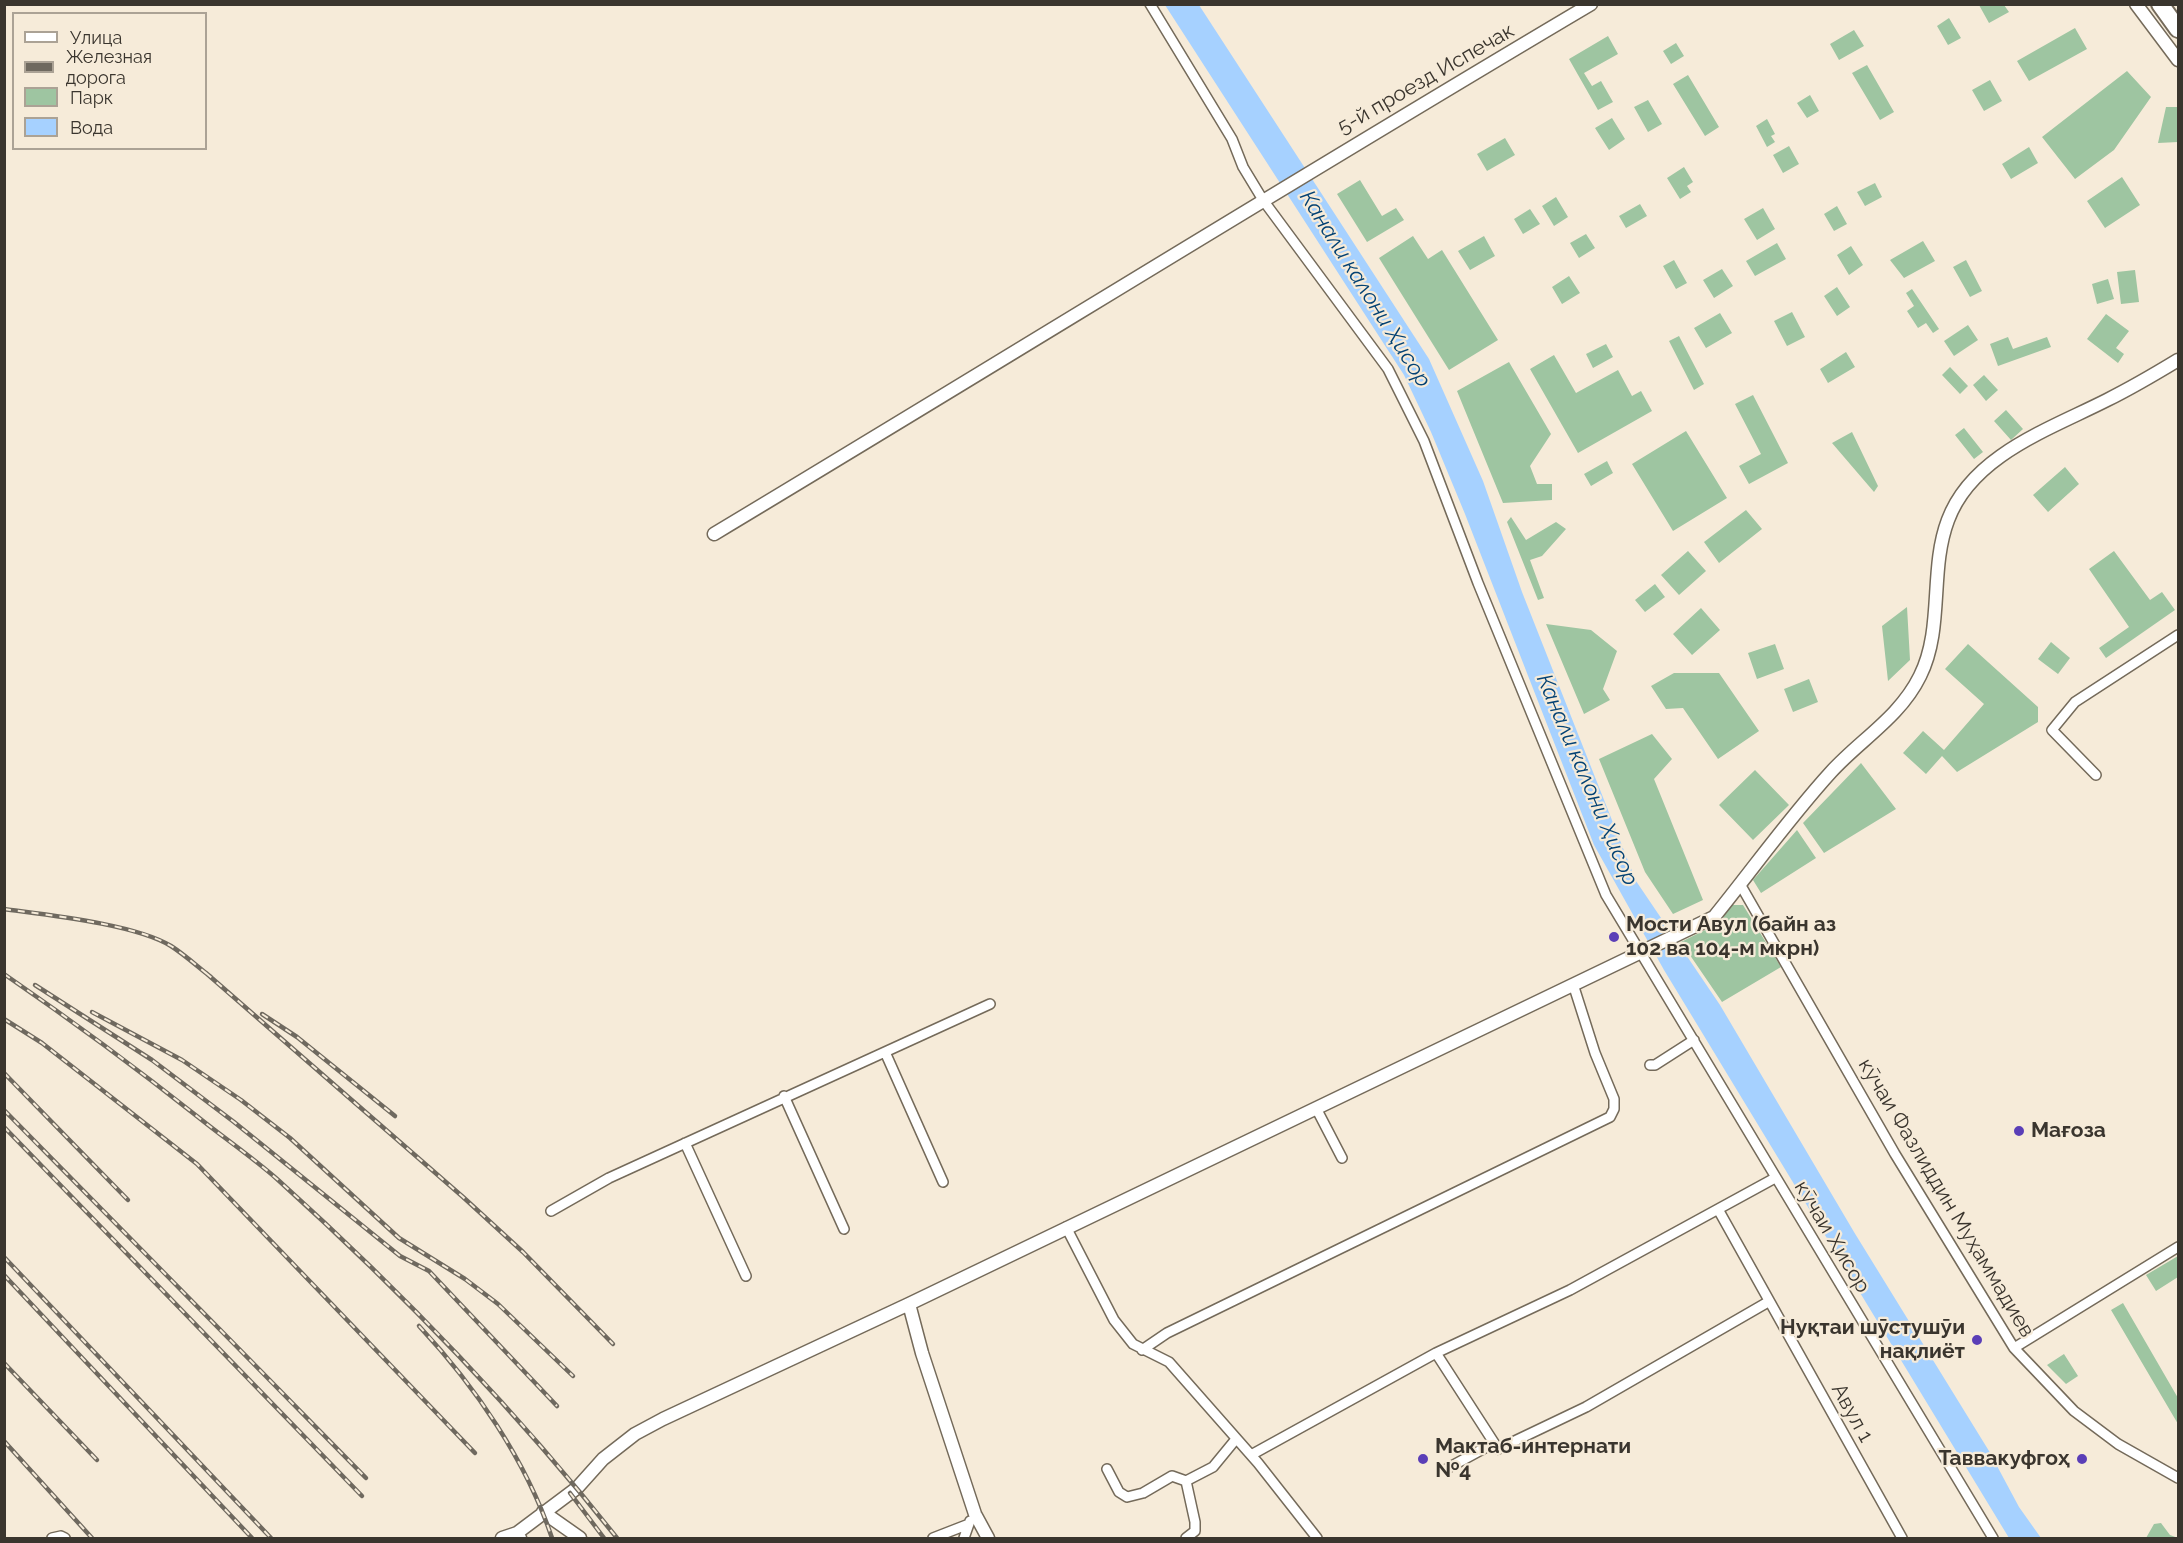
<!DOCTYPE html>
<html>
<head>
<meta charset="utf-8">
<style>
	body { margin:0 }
	#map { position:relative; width:2183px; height:1543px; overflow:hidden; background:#f6ebd9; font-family:Raleway,sans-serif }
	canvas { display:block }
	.frame { position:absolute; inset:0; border:6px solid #3a352e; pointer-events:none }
	.legend { position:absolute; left:12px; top:12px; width:195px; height:138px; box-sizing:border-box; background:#f6ebd9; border:2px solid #aba295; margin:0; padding:8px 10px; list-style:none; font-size:18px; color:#3a352e }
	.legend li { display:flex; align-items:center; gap:12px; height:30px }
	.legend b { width:30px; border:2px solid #aba295 }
</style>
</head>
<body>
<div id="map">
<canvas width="2183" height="1543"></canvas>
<div class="frame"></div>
<ul class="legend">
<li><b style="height:8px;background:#fff"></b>Улица</li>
<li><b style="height:8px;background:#6f695f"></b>Железная дорога</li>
<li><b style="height:16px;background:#9ec5a1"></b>Парк</li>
<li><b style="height:16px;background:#a6d1ff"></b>Вода</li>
</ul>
</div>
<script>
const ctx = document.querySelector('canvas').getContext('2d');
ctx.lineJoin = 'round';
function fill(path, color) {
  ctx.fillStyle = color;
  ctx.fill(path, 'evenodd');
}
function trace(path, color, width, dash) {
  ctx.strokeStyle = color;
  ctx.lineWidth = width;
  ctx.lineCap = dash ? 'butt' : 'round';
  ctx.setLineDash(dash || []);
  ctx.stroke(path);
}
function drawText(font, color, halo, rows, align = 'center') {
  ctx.font = font + ' Raleway,sans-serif';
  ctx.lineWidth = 4.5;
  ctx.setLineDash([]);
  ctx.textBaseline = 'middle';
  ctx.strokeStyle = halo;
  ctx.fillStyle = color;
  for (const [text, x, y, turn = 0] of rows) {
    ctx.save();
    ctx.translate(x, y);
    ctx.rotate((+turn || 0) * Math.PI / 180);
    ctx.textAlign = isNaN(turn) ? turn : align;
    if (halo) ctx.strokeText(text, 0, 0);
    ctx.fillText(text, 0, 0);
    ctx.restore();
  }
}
fill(new Path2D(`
	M1979,5H2004L2009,12L1989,23Z
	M1949,18L1961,38L1948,45L1937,26Z
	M2075,28L2087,49L2029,81L2017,61Z
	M1854,30L1864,46L1839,60L1830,44Z
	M1608,36L1618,54L1584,73L1592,86L1601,81L1613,102L1598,110L1569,59Z
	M1676,43L1684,56L1671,64L1663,51Z
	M1867,65L1894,112L1880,120L1852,73Z
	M2127,71L2151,97L2114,150L2075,179L2042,137Z
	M1688,75L1719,127L1705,136L1673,84Z
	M1990,80L2002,101L1984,111L1972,90Z
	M1810,95L1819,111L1807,118L1797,103Z
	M1648,100L1662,124L1648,132L1634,107Z
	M2166,107H2178V142L2158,143Z
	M1612,118L1625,139L1609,150L1595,128Z
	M1767,119L1775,134L1771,136L1775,142L1767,147L1756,126Z
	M1505,138L1515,155L1487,171L1477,154Z
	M1789,146L1799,164L1783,173L1773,155Z
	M2029,147L2038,163L2011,179L2002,164Z
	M1684,167L1693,182L1687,186L1691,192L1680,199L1667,178Z
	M2122,177L2140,205L2105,228L2087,201Z
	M1360,180L1382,216L1396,208L1404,220L1367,242L1337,194Z
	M1875,183L1882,197L1865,206L1857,192Z
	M1556,197L1568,217L1554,226L1542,206Z
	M1640,204L1647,216L1626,228L1619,216Z
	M1837,206L1847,224L1834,231L1824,214Z
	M1763,208L1775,229L1757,240L1744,219Z
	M1530,209L1540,224L1523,234L1514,219Z
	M1586,234L1595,248L1579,258L1570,243Z
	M1413,236L1428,259L1442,250L1498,340L1449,370L1379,258Z
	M1484,236L1495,256L1470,270L1458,251Z
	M1923,241L1935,261L1904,278L1890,260Z
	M1777,243L1786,259L1755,276L1746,261Z
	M1851,246L1863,265L1849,275L1837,255Z
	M1674,260L1687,283L1676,289L1663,266Z
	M1966,260L1982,291L1970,297L1953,267Z
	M1722,269L1733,286L1714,298L1703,280Z
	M2135,270L2139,302L2121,304L2117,272Z
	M1569,276L1580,293L1562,304L1552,287Z
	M2108,279L2114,299L2097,304L2092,284Z
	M1837,287L1850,307L1837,316L1824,296Z
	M1912,289L1939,329L1933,333L1926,323L1918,328L1907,311L1914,306L1906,293Z
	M1792,312L1805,337L1787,346L1774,321Z
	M1720,313L1732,333L1706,348L1694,328Z
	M2106,314L2129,331L2116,348L2124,354L2118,363L2087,339Z
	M1968,325L1978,340L1954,356L1944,341Z
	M1679,336L1704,384L1694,390L1669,341Z
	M2008,337L2013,349L2047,337L2051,347L1998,366L1990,344Z
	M1606,344L1613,357L1593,368L1586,354Z
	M1846,352L1855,367L1828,383L1820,369Z
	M1554,355L1576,393L1618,370L1632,396L1641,391L1652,411L1578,453L1530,369Z
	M1509,362L1551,434L1530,466L1537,484H1552V500L1503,503L1457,391Z
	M1950,367L1968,386L1960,394L1942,375Z
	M1984,375L1998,390L1986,401L1973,385Z
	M1753,395L1788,463L1749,484L1739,466L1761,454L1735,404Z
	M2006,410L2023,429L2011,440L1994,421Z
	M1964,428L1983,452L1974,459L1955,435Z
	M1686,431L1727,498L1673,531L1632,464Z
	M1852,432L1878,486L1874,492L1832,443Z
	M1607,461L1613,473L1591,486L1584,474Z
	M2065,467L2079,484L2048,512L2033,495Z
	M1746,510L1762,529L1719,563L1704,542Z
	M1511,517L1526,540L1556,522L1566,529L1542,556L1530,560L1544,598L1538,600L1507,522Z
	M1688,551L1706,571L1679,595L1661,575Z
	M2114,551L2150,600L2162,592L2175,610L2106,658L2099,648L2129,627L2089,569Z
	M1655,584L1665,597L1645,612L1635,600Z
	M1907,607L1910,660L1888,681L1882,626Z
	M1701,608L1720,630L1692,655L1673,634Z
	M1546,624L1591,630L1617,651L1603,689L1610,700L1584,714Z
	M2051,642L2070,658L2058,674L2038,659Z
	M1775,644L1784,669L1757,679L1748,653Z
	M1968,644L2038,707V722L1957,772L1942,756L1926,774L1903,753L1923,731L1944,750L1984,704L1945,669Z
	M1674,673H1719L1759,731L1718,759L1683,708L1666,709L1651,686Z
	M1809,679L1818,702L1793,712L1784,689Z
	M1652,734L1672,759L1654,779L1703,900L1673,914L1645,872L1599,759Z
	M1861,763L1896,809L1824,853L1803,823Z
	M1755,770L1789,805L1753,840L1719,805Z
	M1797,830L1816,858L1761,893L1753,880Z
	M1732,905H1743L1781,967L1722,1002L1681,942L1719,923Z
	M2178,1256V1277L2156,1291L2146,1275Z
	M2123,1303L2178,1398V1424L2111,1310Z
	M2064,1354L2078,1376L2066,1384L2047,1365Z
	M2161,1523L2170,1535L2178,1538H2146L2154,1524Z`), '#9ec5a1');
fill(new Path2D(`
	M1165,5H1199L1429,359L1483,481L1522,592L1636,881L1720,1005L1854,1232L1989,1451L2019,1507L2041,1538H2009L1664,970L1594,845L1465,514L1431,432L1404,375Z`), '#a6d1ff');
const minor = new Path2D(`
	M1150,4L1232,139L1243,167L1263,200L1388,369L1424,441L1478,583L1606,895L1993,1538
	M2096,775L2052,730L2075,702L2178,635
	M1740,884L1895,1154L2014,1348L2074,1411L2118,1444L2178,1478
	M885,1052L943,1182
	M1650,1065H1655L1694,1040
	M784,1096L844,1229
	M1316,1108L1342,1158
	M685,1143L746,1276
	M551,1211L609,1178L990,1004
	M1719,1211L1902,1538
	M1066,1227L1114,1320L1133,1344L1169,1362L1258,1463L1317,1538
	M2014,1348L2178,1247
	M1142,1350L1167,1333L1610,1117L1614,1109V1099L1595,1053L1573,984
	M1436,1353L1498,1449L1586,1407L1768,1302
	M1251,1455L1436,1353L1570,1290L1775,1178
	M1448,1468L1494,1443
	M1107,1469L1119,1492L1127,1497L1143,1493L1172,1476L1186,1481L1213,1467L1236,1439
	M52,1538L61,1536L65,1538
	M933,1538L969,1524
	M964,1538L970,1521
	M1186,1538L1195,1531V1522L1186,1481`);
const tertiary = new Path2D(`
	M2136,4L2178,60
	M714,534C1007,358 1297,178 1591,4
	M909,1304L922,1353L975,1514L988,1538
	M543,1512L580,1538
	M517,1533L577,1488L603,1459L635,1434L663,1419L909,1304L1714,917C1753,869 1789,818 1831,772C1860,740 1900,717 1920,676C1944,628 1929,570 1948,520C1972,455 2050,429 2107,400C2131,388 2155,374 2178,360
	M502,1538L517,1533L520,1538`);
const trunk = new Path2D(`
	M2160,4L2178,29`);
trace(minor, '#746a5a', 12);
trace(tertiary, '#746a5a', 15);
trace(trunk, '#746a5a', 20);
trace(minor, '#fff', 9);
trace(tertiary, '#fff', 12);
trace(trunk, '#fff', 16);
const rail = new Path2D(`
	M4,909C48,915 135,924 171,946C185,955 198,967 211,977
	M206,973L463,1197L523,1252L613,1344
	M4,974C71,1020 135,1067 198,1117C224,1138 252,1157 277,1179C400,1290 514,1408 617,1538
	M35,985L152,1060L234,1122L400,1256L429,1271L557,1406
	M92,1012L182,1060L241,1100L290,1138L399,1238L465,1279L498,1304L573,1376
	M262,1014L297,1037L395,1116
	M4,1019L42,1043L197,1164L475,1453
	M4,1073L128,1200
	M4,1110L366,1478
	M4,1127L362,1496
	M4,1257L271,1538
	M4,1275L252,1538
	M419,1326C475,1386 526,1460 552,1538
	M4,1363L97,1460
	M4,1441L92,1538
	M570,1493L604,1538`);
trace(rail, '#6f695f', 4.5);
trace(rail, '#f6ebd9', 2, [7]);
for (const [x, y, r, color] of [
	[1614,937,6,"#5a3eb7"],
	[2019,1131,6,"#5a3eb7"],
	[1977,1340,6,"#5a3eb7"],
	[1423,1459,6,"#5a3eb7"],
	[2082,1459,6,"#5a3eb7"]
]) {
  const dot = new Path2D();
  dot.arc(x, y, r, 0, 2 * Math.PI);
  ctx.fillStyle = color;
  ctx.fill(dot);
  trace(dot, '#f6ebd9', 2);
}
drawText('21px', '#3a352e', '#f6ebd9', [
	["5-й проезд Испечак",1426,79,-30],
	["кӯчаи Фазлиддин Муҳаммадиев",1946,1198,59],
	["кӯчаи Ҳисор",1832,1237,59],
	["Авул 1",1852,1413,61]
]);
drawText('bold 21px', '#3a352e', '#f6ebd9', [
	["Мости Авул (байн аз",1626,925],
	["102 ва 104-м мкрн)",1626,949],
	["Мағоза",2031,1131],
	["Нуқтаи шӯстушӯи",1965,1328,"right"],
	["нақлиёт",1965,1352,"right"],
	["Мактаб-интернати",1435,1447],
	["№4",1435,1471],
	["Таввакуфгоҳ",2070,1459,"right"]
], 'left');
drawText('italic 22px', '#034274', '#f6ebd9', [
	["Канали калони Ҳисор",1365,289,58],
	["Канали калони Ҳисор",1587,780,67]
]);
</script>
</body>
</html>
